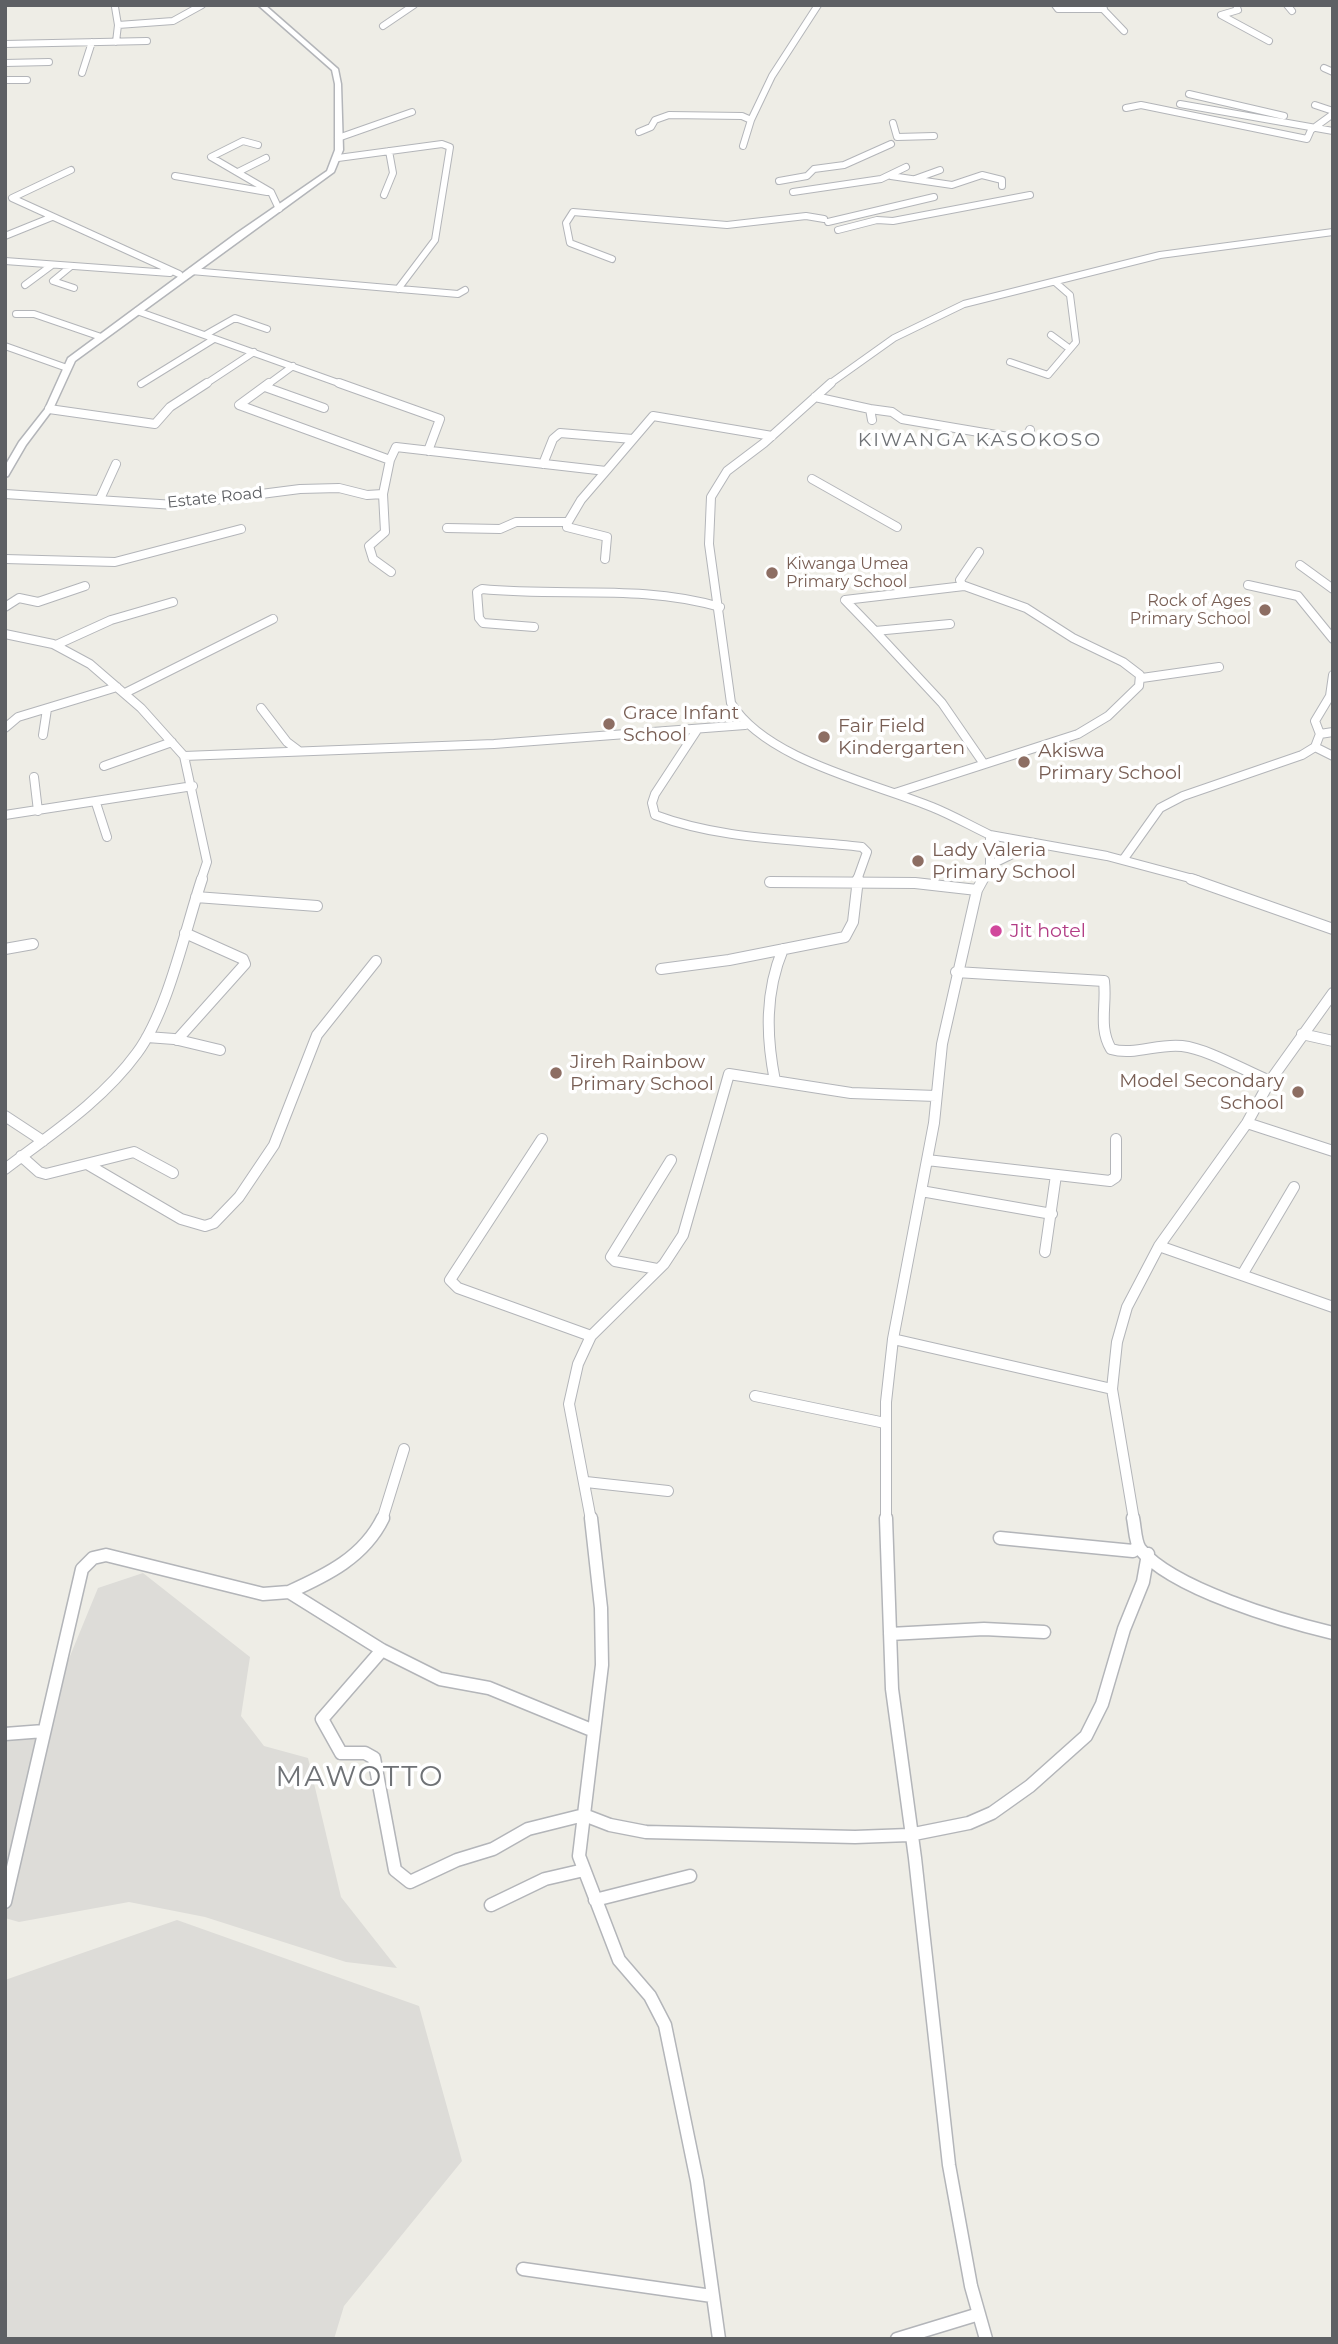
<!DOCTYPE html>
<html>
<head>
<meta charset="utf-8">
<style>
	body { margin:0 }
	#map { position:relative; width:1338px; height:2344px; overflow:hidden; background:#eeede6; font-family:Montserrat,sans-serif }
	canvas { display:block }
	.frame { position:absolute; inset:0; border:7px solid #5e6064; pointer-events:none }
</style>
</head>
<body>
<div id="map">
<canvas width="1338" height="2344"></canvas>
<div class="frame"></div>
</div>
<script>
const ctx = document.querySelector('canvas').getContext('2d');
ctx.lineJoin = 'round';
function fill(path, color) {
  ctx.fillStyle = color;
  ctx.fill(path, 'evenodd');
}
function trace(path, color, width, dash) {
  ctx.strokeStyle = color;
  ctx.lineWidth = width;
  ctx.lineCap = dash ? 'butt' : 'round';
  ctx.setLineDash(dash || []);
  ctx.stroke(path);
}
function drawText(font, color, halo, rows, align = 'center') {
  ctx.font = font + ' Montserrat,sans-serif';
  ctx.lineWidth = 7;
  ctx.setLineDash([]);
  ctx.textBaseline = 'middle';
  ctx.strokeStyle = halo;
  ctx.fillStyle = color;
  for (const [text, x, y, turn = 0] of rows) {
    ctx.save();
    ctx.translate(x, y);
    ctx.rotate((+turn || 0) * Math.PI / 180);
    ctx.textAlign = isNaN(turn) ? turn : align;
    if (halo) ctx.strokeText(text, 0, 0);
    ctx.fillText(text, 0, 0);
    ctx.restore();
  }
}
fill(new Path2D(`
	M143,1573L250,1657L241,1716L264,1746L308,1758L341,1897L397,1968L346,1962L205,1917L129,1902L19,1922L5,1918V1732L40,1729L98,1588Z
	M177,1920L419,2006L462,2161L344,2306L334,2339H5V1980Z`), '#dddcd8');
const minorFar3 = new Path2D(`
	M1055,5L1058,9H1104
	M1236,5L1238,10L1221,15L1269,41
	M1287,5L1292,11
	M1100,6L1124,31
	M115,7L118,25
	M383,26L414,5
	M116,42L118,25L173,21L202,5
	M5,44L147,41
	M5,63L49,62
	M1324,68L1333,72
	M82,73L92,42
	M5,80H27
	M1189,94L1284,116
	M1180,104L1333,131
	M1315,105L1333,111
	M1126,108L1141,105L1307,139L1311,130L1333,114
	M751,120L772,76L818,5
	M893,123L897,137L934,136
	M639,132L651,127L655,120L669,115L742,116L751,120L743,146
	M338,138L412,112
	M258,145L243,141L211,157L271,192L279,209
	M338,158L442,144L450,147L435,240L398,289
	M71,170L12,198L179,274
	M238,172L266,158
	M175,176L267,192
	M891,176L952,185L982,175L1002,180V186
	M915,179L940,170
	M779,181L807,176L814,169L844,165L891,144
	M793,192L881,179L906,167
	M384,195L393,173L389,151
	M828,222L934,197
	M838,230L877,220L893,221L1030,195
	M5,236L52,217
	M612,259L570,243L566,223L573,212L727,225L806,216L824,219
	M5,261L170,273
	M70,267L53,281L74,288
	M191,271L458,294L465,290
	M25,285L52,265
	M137,311L344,385
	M16,314H34L101,337
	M205,335L235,318L267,329
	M1051,335L1070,349
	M5,346L67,368
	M1010,362L1048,375L1076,342L1070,295L1055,282
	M141,384L214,339
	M204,385L254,352
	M267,385L293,366
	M828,385L894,338L964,304L1160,255L1333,232`);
const minorFar2 = new Path2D(`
	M269,383L239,405L390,460L396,447L606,471L653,416L772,436
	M339,383L440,419L428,451
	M831,383L764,443L727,471L711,497L709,544L731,703C766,760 871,782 932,807C952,815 971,826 990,835V865L982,880
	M265,387L324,408
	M815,397L870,409L872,420
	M49,409L155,424L170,407L207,383
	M870,409L892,412L902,419L1026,440L1030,430
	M390,460L383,494L385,532L369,546L373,559L391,572
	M543,464L553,439L560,433L633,439
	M812,479L897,527
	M5,494L175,505L300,489L339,488L367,495L383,494
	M100,499L116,464
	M568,522L567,527L607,537L605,559
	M447,528L500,529L516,522H568L581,500L606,471
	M5,559L115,562L241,529
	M1300,565L1333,589
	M1248,585L1298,596L1333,639
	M5,607L19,598L38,602L85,586
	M950,624L875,631L942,703L984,764
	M534,627L483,623L479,618L477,592L482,589C562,597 642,584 720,607
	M875,631L845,600L964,586
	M5,634L53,644L90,664L141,708L184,756L207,862L201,880
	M56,645L111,620L173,602
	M1142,678L1219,667
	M125,693L273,619
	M261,708L287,742L299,751
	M5,728L18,717L117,687
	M697,730L655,794L652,803L655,815C722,840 792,839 862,847L867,852L857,880
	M1320,734L1315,721L1330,696L1333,675
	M43,735L47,709
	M1315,747L1333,756
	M184,756L494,744L745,725
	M104,766L172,742
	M34,777L38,811
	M895,793L1078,734L1108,716L1139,686L1140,675L1123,662L1073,638L1026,608L962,585L960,580L979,552
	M96,803L107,837
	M5,815L193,786
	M990,835L1107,856L1197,880
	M1123,860L1160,808L1183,796L1302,755L1315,747L1320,734L1333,732
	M990,865L1031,845`);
const minorFar1 = new Path2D(`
	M1191,879L1333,929
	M770,882L915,883L977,890
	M196,897L317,906
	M5,949L33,944
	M661,969L729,960L845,937L853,922L858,879
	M956,972L1104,981C1107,1005 1098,1027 1111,1049C1134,1056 1158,1043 1182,1046C1208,1049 1245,1071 1270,1081
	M1302,1034L1333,1041
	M147,1037L174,1039L220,1050
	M177,1040L245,964L243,959L185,933
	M775,1081C766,1036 765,992 783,949
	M5,1116L43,1141
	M1247,1123L1333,1151
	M542,1139L450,1280L458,1288L591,1336
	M21,1156L39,1172L46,1174L134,1152L173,1173
	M927,1160L1110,1181L1116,1177V1139
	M87,1164L181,1219L205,1226L214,1223L239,1197L274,1145L317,1035L376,961
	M5,1169C51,1134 102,1101 137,1053C168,1011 185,930 202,879
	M921,1191L1052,1214
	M1159,1246L1333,1307
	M1045,1252L1056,1175
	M657,1269L615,1261L611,1257L671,1160
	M1242,1275L1294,1187
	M893,1339L1112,1389L1134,1520
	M1112,1389L1117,1342L1127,1307L1159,1246L1247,1123L1270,1081L1333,993
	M755,1396L885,1423
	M586,1482L668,1491
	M382,1520L404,1449
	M591,1520L569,1404L578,1364L591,1336L664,1264L683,1235L729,1074L851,1093L936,1096
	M886,1520V1402L893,1339L934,1123L942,1044L977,890L983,879`);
const minor = new Path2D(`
	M383,1518C364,1557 327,1575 289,1592L382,1650L440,1679L489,1688L594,1731
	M591,1518L601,1608L602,1665L579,1856L619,1960L650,1996L665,2025L697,2181L719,2339
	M886,1518L892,1689L915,1858L949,2165L971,2286L986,2339
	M1133,1518C1135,1527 1135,1542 1140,1549C1172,1589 1283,1621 1333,1633
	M1000,1538L1133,1551L1138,1547
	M890,1634L984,1629L1044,1632
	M382,1650L322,1719L341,1753H365L374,1758L395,1870L410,1882L457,1860L493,1849L528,1829L584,1815L610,1825L646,1832L855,1837L909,1835L969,1823L992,1813L1030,1786L1086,1736L1102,1704L1124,1629L1143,1582L1148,1554
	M5,1734L44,1731
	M595,1900L690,1876
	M5,1902L82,1569L93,1558L106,1555L263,1594L289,1592
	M491,1905L545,1879L584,1870
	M523,2269L712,2296
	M897,2339L979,2314`);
const tertiary = new Path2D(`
	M258,5H265L338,69L341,84L343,150L334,172L75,361L53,409L26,445L8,476L5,477V466L19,442L45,409L68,358L237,233L327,171L335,150V84L332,70Z`);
trace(minorFar3, '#b3b5b9', 8);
trace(minorFar2, '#b3b5b9', 10);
trace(minorFar1, '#b3b5b9', 12);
trace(minor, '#b3b5b9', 15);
trace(tertiary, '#b3b5b9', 3);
trace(minorFar3, '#fff', 6);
trace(minorFar2, '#fff', 8);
trace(minorFar1, '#fff', 10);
trace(minor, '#fff', 12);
fill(tertiary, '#fff');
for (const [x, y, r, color] of [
	[772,573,7,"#8d6e63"],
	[1265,610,7,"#8d6e63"],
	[609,724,7,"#8d6e63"],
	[824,737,7,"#8d6e63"],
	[1024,762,7,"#8d6e63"],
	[918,861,7,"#8d6e63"],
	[996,931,7,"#d1479c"],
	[556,1073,7,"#8d6e63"],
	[1298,1092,7,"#8d6e63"]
]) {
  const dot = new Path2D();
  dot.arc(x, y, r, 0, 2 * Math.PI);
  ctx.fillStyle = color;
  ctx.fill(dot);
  trace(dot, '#fff', 2.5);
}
drawText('16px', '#5e6064', '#fff', [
	["Estate Road",215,498,-6]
]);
drawText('16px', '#785e54', '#fff', [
	["Kiwanga Umea",786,564],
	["Primary School",786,582],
	["Rock of Ages",1251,601,"right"],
	["Primary School",1251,619,"right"]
], 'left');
ctx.letterSpacing = '2px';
drawText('19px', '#6f7276', '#fff', [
	["KIWANGA KASOKOSO",980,440]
]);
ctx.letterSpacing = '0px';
drawText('19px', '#785e54', '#fff', [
	["Grace Infant",623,713],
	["School",623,735],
	["Fair Field",838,726],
	["Kindergarten",838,748],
	["Akiswa",1038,751],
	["Primary School",1038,773],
	["Lady Valeria",932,850],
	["Primary School",932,872],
	["Jireh Rainbow",570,1062],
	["Primary School",570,1084],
	["Model Secondary",1284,1081,"right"],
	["School",1284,1103,"right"]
], 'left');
drawText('19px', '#b23c85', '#fff', [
	["Jit hotel",1010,931]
], 'left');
ctx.letterSpacing = '2px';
drawText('28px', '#6f7276', '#fff', [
	["MAWOTTO",360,1778]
]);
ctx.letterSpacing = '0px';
</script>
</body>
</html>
